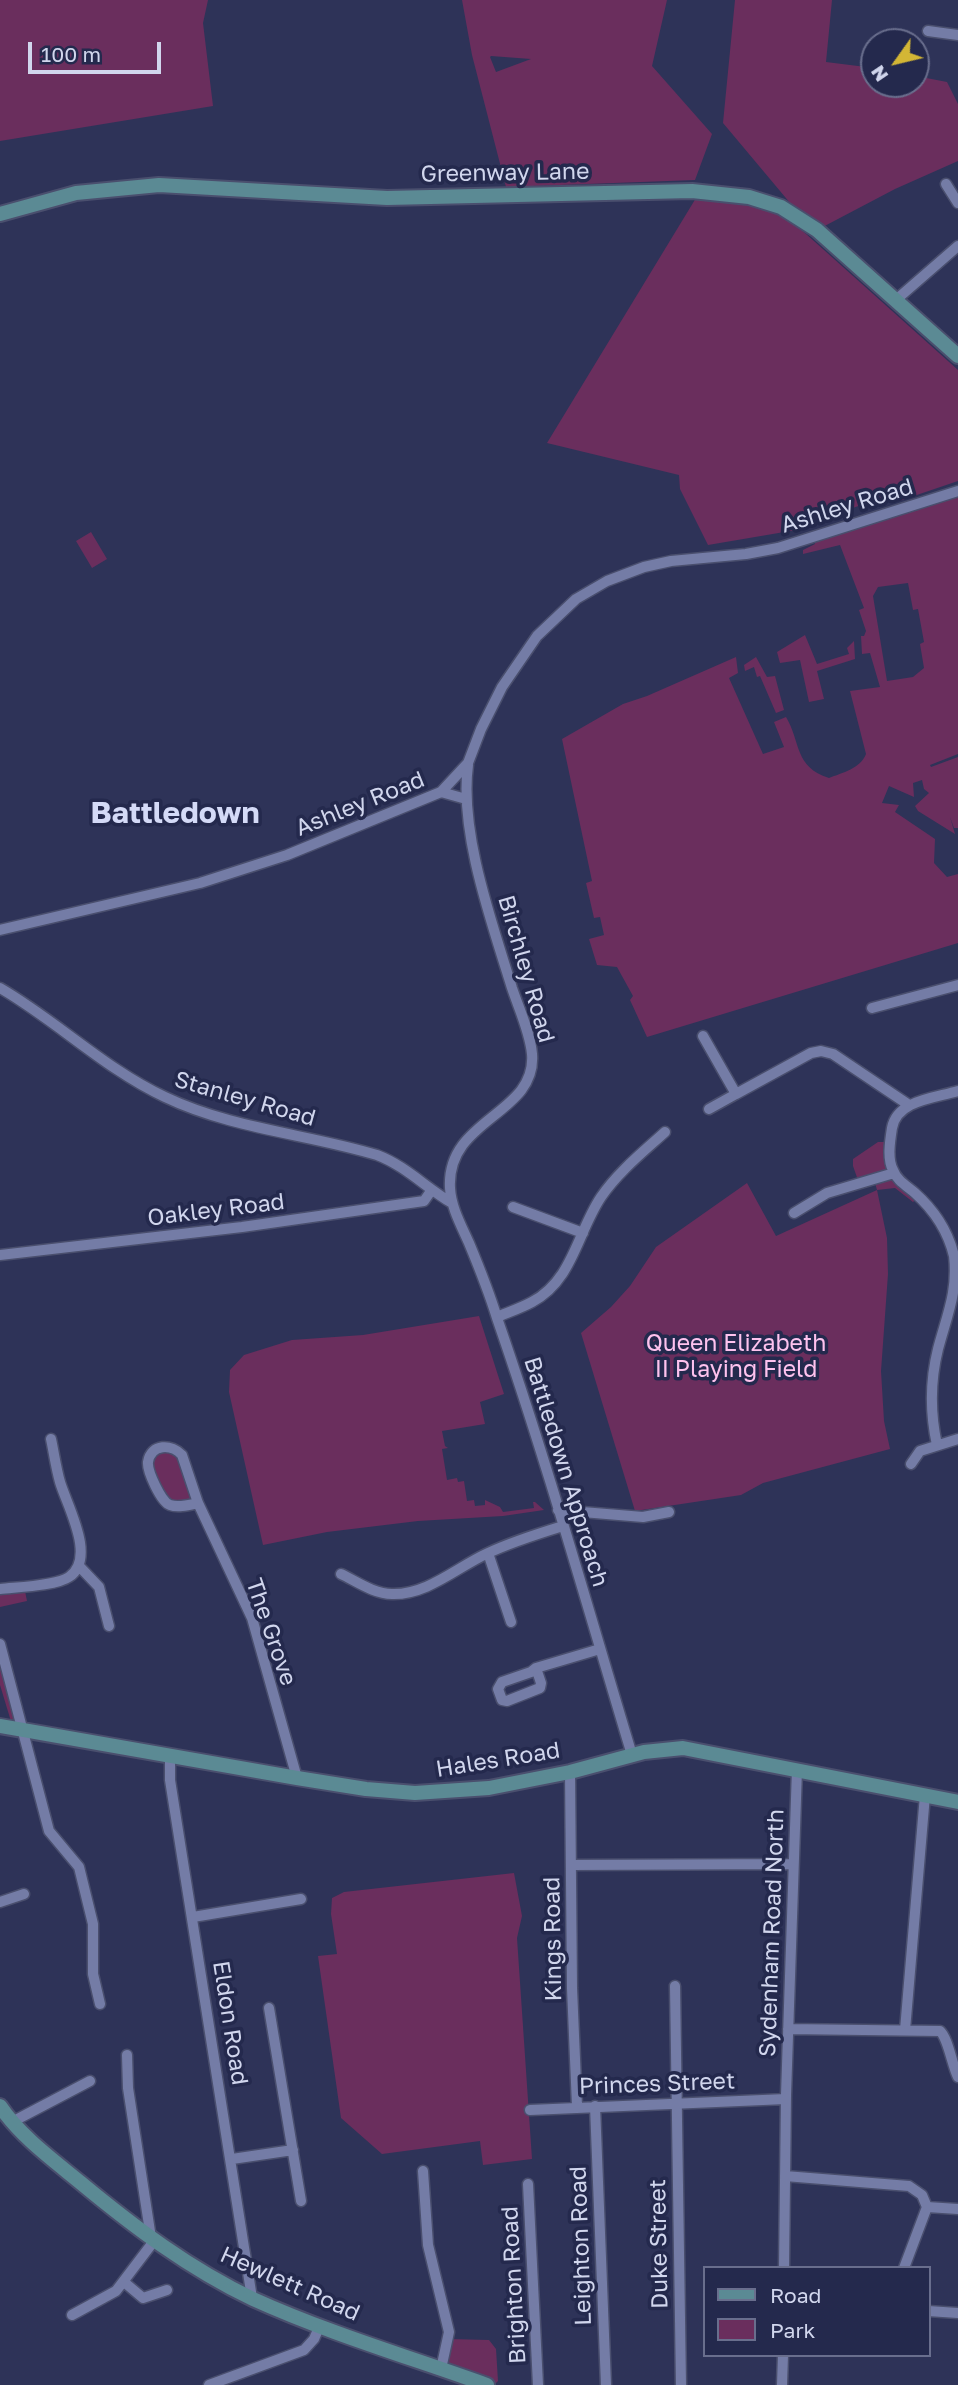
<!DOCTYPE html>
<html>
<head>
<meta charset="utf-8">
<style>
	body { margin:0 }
	#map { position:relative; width:958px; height:2385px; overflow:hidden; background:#2e3358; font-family:"Golos Text",sans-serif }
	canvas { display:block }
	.legend { position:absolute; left:703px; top:2266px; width:228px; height:91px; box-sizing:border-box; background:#24294d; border:2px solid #696e8d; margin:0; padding:9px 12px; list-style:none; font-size:21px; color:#d1d6ed }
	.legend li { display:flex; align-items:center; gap:14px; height:35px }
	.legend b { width:35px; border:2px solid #696e8d }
	.north { position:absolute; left:860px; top:28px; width:70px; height:70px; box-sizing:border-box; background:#24294d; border:2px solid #696e8d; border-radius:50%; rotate:236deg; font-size:19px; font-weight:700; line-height:28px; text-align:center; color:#d1d6ed }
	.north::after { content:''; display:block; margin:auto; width:24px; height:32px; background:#d3b635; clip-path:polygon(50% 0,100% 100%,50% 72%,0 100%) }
	.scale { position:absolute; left:28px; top:42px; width:133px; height:32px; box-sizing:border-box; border:4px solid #d1d6ed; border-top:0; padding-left:9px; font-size:21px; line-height:24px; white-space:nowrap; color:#d1d6ed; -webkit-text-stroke:5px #24294d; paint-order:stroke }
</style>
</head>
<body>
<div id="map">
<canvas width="958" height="2385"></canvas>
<ul class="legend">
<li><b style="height:9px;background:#5b8a94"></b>Road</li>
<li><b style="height:19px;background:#6a2e5d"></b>Park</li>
</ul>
<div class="north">N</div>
<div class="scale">100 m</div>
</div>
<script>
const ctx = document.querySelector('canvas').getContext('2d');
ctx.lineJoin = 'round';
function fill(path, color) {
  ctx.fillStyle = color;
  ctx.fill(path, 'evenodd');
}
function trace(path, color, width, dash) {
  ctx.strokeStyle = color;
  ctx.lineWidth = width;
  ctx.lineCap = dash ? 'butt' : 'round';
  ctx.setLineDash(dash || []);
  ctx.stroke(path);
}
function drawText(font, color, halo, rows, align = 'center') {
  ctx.font = font + ' "Golos Text",sans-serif';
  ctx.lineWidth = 7;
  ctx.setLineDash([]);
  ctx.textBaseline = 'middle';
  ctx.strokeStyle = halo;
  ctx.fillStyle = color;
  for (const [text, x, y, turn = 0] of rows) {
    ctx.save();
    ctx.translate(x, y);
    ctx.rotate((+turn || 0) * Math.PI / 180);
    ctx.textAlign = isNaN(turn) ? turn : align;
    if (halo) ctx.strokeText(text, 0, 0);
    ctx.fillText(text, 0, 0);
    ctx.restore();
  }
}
fill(new Path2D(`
	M0,0H208L203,23L213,106L0,141Z
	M462,0H667L652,66L712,134L695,180L506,187L472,55ZM490,57L491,56L531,59L496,72Z
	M735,0H832L826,62L874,68V84H916V76L947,82L958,104V161L895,189L817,230L806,222L723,123Z
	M696,198L728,199L786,216L958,370V481L899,501L893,494L844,511L808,528L708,545L680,489L679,475L547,443Z
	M958,492V754L930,765L931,767L958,757V828H954L950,817L955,834L918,811L915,806L929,793L924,789L922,780L913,783L914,797L889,786L882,803L899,805L895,812L935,839L934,863L947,877L958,874V943L647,1037L630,1000L633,996L617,967L597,965L589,939L604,935L600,917L594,918L586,883L592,881L562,739L623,704L647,696L736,657L738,673L729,678L763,754L784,747L774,722L786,717C801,742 794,767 829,778C842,773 861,768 866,754L850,691L880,687L870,653L862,654L861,636H864L866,631L859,610L864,608L840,545L803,554V550L815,544L814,539ZM908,583L913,610L918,609L924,642L920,644L924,668L913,677L887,681L873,596L878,587Z
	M91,532L107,559L92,568L76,541Z
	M805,635L817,664L849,654L847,648L854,641L855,659L817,671L824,699L809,702L800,660L780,663L777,652Z
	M756,657L767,677L775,676L784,710L776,713L760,676L757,677L754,667L745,671L744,665Z
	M878,1142H891V1165L919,1197L913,1202L895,1188L877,1190L887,1238L888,1274L881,1371L884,1421L890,1449L763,1483L741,1495L635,1511L581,1333L611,1307L630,1286L656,1247L747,1183L776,1236L877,1190L874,1179L859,1183L853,1166V1159Z
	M479,1316L504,1394L480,1402L485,1424L442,1431L445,1446L448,1448L442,1449L447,1480L457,1478L458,1482L464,1481L467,1501L474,1500L475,1506L485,1505V1500L500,1507L503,1512L534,1508L533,1502H535L544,1510L503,1516L418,1521L327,1532L263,1545L229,1392L230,1370L244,1355L292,1340L363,1335Z
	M154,1450H177L198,1503L170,1505L148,1462Z
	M24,1586L27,1601L0,1607V1589Z
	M0,1644L23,1729L13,1728L0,1685Z
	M514,1873L522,1916L517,1938L532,2159L483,2165L480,2141L382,2154L341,2118L318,1956L337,1954L331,1914L332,1898L344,1892Z
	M449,2339L489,2340L496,2349L498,2381L494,2385H487L441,2369Z`), '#6a2e5d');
const street = new Path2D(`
	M928,31L958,35
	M946,184L958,203
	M897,299L958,246
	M468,765C459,832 492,923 512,988C519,1009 530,1032 532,1054C537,1115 446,1118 450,1188C451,1207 461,1225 469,1243C479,1267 489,1292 497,1318C547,1462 588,1609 632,1755
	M441,792L466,799
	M0,930L200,883L287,855L441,792L468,763L481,729L502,687L537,636L576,599L607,581L644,567L671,561L746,554L778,548L958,491
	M0,988C57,1021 105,1069 165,1097C232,1129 308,1134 377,1155C406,1166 426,1188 452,1203
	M872,1008L958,985
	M703,1036L736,1094L811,1053L821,1051L833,1054L909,1105
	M709,1109L736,1094
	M513,1207L583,1233
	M794,1213L827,1193L894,1173
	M0,1255L242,1227L424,1201L431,1191
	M497,1317C509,1312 521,1308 532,1302C573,1280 577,1233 601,1197C618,1172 643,1152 665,1132
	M937,1445C930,1413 930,1381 938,1349C947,1315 958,1292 954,1256C948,1231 934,1210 915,1193C907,1186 897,1181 893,1170C887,1159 890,1141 892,1128C897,1100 935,1098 958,1091
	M911,1464L920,1451L958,1439
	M198,1503C189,1505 178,1508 170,1505C161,1502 147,1471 148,1462C151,1443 172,1444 182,1455L198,1503L252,1618L297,1778
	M558,1510L643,1517L669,1512
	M488,1553L511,1622
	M79,1566L99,1587L109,1626
	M341,1574C356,1581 374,1594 392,1594C427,1595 456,1568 486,1554C511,1542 537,1534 563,1526
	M0,1589C17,1587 56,1586 69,1577C97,1558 67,1506 60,1482C56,1468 54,1453 51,1439
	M0,1644L49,1831L79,1867L93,1924V1974L100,2004
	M536,1668L541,1683L540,1688L507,1701L502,1700L498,1689L502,1682L531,1672L536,1668L600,1649
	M170,1754V1780L252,2298
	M570,1772L572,1988L577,2106
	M571,1865L793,1864
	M0,1902L24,1894
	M193,1917L301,1899
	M675,1986L681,2385
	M269,2008L301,2201
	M788,2029L940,2031C948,2038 952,2065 958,2077
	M905,2030L925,1795
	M127,2055L128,2088L151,2238
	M595,2106L606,2385
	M530,2110L786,2099
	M12,2122L90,2081
	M232,2159L293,2150
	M423,2171L428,2245L449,2332L441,2369
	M785,2176L909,2186L922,2195L927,2207
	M528,2184L538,2385
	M927,2207L958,2209
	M784,2268L786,2095L797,1769
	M904,2268L927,2207
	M124,2282L143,2298L167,2290
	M928,2311L958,2313
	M72,2315L116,2291L154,2241
	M209,2385L304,2350L314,2339L320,2325
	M782,2385L783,2355`);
const secondary = new Path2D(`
	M0,214L76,193L159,185L387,198L692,191L749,197L781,207L817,230L958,356
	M0,1726L297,1778L366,1789L415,1793L489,1788L570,1772L644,1752L683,1748L958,1802
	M0,2106C20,2136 53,2160 81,2183C134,2227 190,2269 253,2299C328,2333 409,2357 487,2385`);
trace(street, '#4a4f6e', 13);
trace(secondary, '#4a4f6e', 18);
trace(street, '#747ca6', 10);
trace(secondary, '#5b8a94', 14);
drawText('23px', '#d1d6ed', '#24294d', [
	["Greenway Lane",505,173,-1],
	["Ashley Road",847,506,-17],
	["Ashley Road",360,804,-22],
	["Birchley Road",526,969,74],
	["Stanley Road",245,1099,16],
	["Oakley Road",216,1210,-7],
	["Battledown Approach",566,1472,73],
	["The Grove",271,1632,71],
	["Hales Road",498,1760,-9],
	["Sydenham Road North",772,1933,-88],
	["Kings Road",553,1939,-91],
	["Eldon Road",230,2023,81],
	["Princes Street",657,2084,-2],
	["Duke Street",659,2244,-91],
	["Leighton Road",581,2246,-92],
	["Hewlett Road",290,2284,24],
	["Brighton Road",514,2285,-93]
]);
drawText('23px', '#fec2ee', '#24294d', [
	["Queen Elizabeth",736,1344],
	["II Playing Field",736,1370]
]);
drawText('bold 30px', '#d4daf7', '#24294d', [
	["Battledown",175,813]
]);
</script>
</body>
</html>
